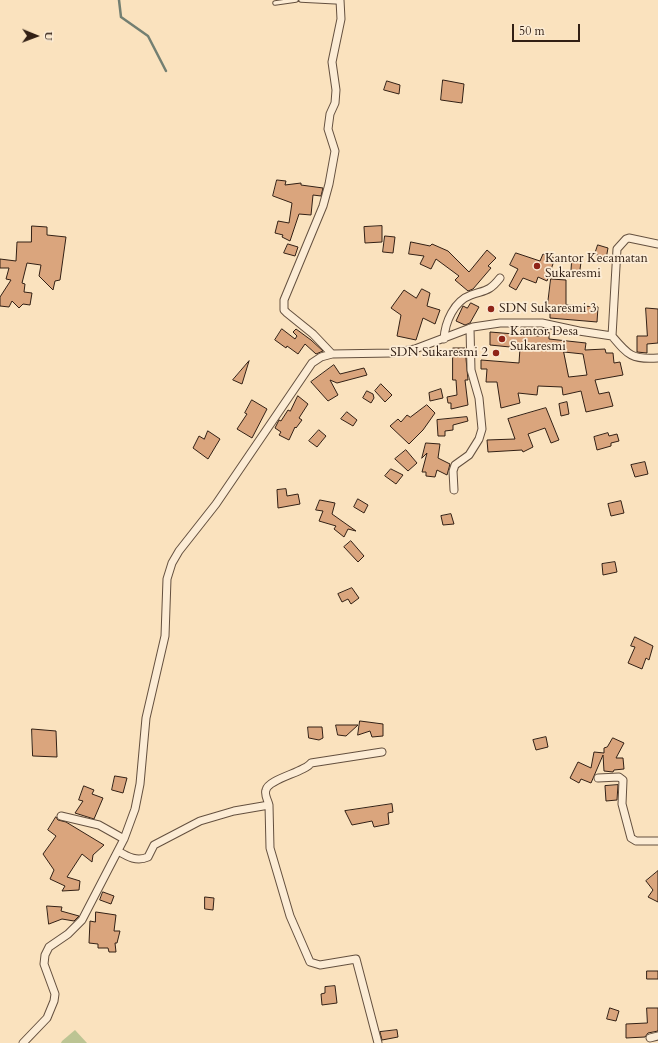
<!DOCTYPE html>
<html>
<head>
<meta charset="utf-8">
<style>
	body { margin:0 }
	#map { position:relative; width:658px; height:1043px; overflow:hidden; background:#fae2be; font-family:Cardo,serif }
	canvas { display:block }
	.north { position:absolute; left:16px; top:16px; width:40px; height:40px; -webkit-text-stroke:3px #fcecd5; paint-order:stroke; rotate:91deg; font-size:11px; font-weight:700; line-height:16px; text-align:center; color:#322015 }
	.north::after { content:''; display:block; margin:auto; width:14px; height:18px; background:#322015; clip-path:polygon(50% 0,100% 100%,50% 72%,0 100%) }
	.scale { position:absolute; left:512px; top:24px; width:68px; height:18px; box-sizing:border-box; border:2px solid #322015; border-top:0; padding-left:5px; font-size:12px; line-height:14px; white-space:nowrap; color:#322015; -webkit-text-stroke:3px #fcecd5; paint-order:stroke }
</style>
</head>
<body>
<div id="map">
<canvas width="658" height="1043"></canvas>
<div class="north">U</div>
<div class="scale">50 m</div>
</div>
<script>
const ctx = document.querySelector('canvas').getContext('2d');
ctx.lineJoin = 'round';
function fill(path, color) {
  ctx.fillStyle = color;
  ctx.fill(path, 'evenodd');
}
function trace(path, color, width, dash) {
  ctx.strokeStyle = color;
  ctx.lineWidth = width;
  ctx.lineCap = dash ? 'butt' : 'round';
  ctx.setLineDash(dash || []);
  ctx.stroke(path);
}
function drawText(font, color, halo, rows, align = 'center') {
  ctx.font = font + ' Cardo,serif';
  ctx.lineWidth = 3.5;
  ctx.setLineDash([]);
  ctx.textBaseline = 'middle';
  ctx.strokeStyle = halo;
  ctx.fillStyle = color;
  for (const [text, x, y, turn = 0] of rows) {
    ctx.save();
    ctx.translate(x, y);
    ctx.rotate((+turn || 0) * Math.PI / 180);
    ctx.textAlign = isNaN(turn) ? turn : align;
    if (halo) ctx.strokeText(text, 0, 0);
    ctx.fillText(text, 0, 0);
    ctx.restore();
  }
}
fill(new Path2D(`
	M75,1030L87,1043H61L62,1041Z`), '#bcc493');
trace(new Path2D(`
	M119,0L121,17L148,36L166,71`), '#737f72', 2.5);
const building = new Path2D(`
	M443,80L464,84L462,103L441,100Z
	M387,81L400,85L399,94L384,90Z
	M277,180L286,181L285,185L301,183V185L323,188L321,196L313,195L311,215L299,214L290,241L282,237L283,235L275,233L278,221L289,223L292,203L273,196Z
	M32,226L47,227V235L66,237L60,280L55,281L53,290L39,276L41,265L27,263L22,283L25,284L24,292L32,293L30,305L23,304L19,308L12,301L9,307L0,306V297L11,280L6,279L9,268H0V259L16,261L17,242H31Z
	M382,226V242L365,243L364,227Z
	M385,236L395,237L393,253L383,252Z
	M411,242L430,246L432,244L448,251L469,272L487,250L496,258L488,266L491,268L473,289L468,291L455,280L459,276L436,259L431,269L420,264L424,256L409,254Z
	M288,244L298,247L295,256L284,253Z
	M598,245L608,248L606,259L595,254Z
	M516,253L540,261L543,254L555,258L547,281L538,277L536,283L523,278L516,290L509,286L518,269L510,265Z
	M572,261L581,262L579,277H571Z
	M551,279L566,280V305L598,307L597,322L550,318V312H547Z
	M422,289L430,293L427,306L440,310L435,324L423,318L416,340L397,336L401,315L391,308L404,290L416,298Z
	M471,303L479,307L470,323L465,325L456,321L463,306L467,308Z
	M646,308L658,309V343L647,344V353L637,352V336H647Z
	M282,329L295,339L297,336L293,332L296,329L311,340L323,351L316,354L305,344L298,354L287,346L286,348L275,340Z
	M540,331L549,332V339L586,343L585,350L605,349L606,353H613L614,363L620,362L623,375L595,380L599,394L609,392L613,406L586,412L581,391L563,395L562,387L538,386L537,395L518,393L520,403L501,408L497,382H486L487,369H481V360L519,363L520,348L490,345V332L539,336ZM564,352L583,354L587,375L569,377Z
	M453,348H465L468,380H465L468,405L451,409V403H448L447,397L457,395L456,380H453Z
	M249,361L242,384L233,380Z
	M334,365L340,374L364,368L367,375L337,383L330,380L338,395L328,401L311,382Z
	M381,384L392,395L385,402L375,391Z
	M441,389L443,398L430,401L429,393Z
	M367,391L373,394L374,398L371,403L363,398Z
	M298,396L308,404L299,418L302,420L296,428L295,427L289,440L279,435L281,432L275,428L279,420L281,421L288,410L290,411Z
	M252,400L267,409L252,438L237,429L247,414L245,413Z
	M567,402L569,414L561,416L559,404Z
	M427,405L435,413L423,430L409,444L390,426L398,419L401,422L407,415L410,417Z
	M546,408L559,440L551,443L545,428L528,434L533,447L523,452L522,450L488,452L487,440L515,439L508,419Z
	M347,412L357,420L353,426L341,419Z
	M467,417L468,421L453,425V430L445,431V436H438L437,420Z
	M319,430L326,436L317,447L309,441Z
	M208,431L220,439L208,459L193,448L199,436L204,439Z
	M608,433L609,436L617,434L619,441L611,443V446L597,450L594,437Z
	M426,443L440,444L438,458L450,464L447,475L437,470L435,477L426,476V472H422L427,453L422,458Z
	M406,450L417,463L408,471L395,459Z
	M645,462L648,474L635,477L631,465Z
	M391,469L403,475L396,484L385,476Z
	M286,489L287,496L298,494L300,504L278,508L277,490Z
	M358,499L368,505L364,513L354,507Z
	M320,500L335,503L332,514L356,531L348,529L344,537L334,529L336,526L319,521L323,511L316,510Z
	M621,501L624,513L611,516L608,504Z
	M451,514L454,524L443,525L441,516Z
	M351,541L364,556L358,562L344,547Z
	M615,562L617,572L603,575L602,564Z
	M352,588L359,598L351,604L348,599L342,602L338,594Z
	M635,637L653,646L649,660L646,658L642,669L628,663L635,647L631,646Z
	M360,721L383,724V736L372,737L370,731L358,735Z
	M336,725H358L346,736L338,735Z
	M308,727H322L323,738L319,740L309,738Z
	M32,729L56,731L57,757L33,756Z
	M546,737L548,747L536,750L533,740Z
	M613,738L624,743L616,758H623L624,769L614,770L613,772L604,771L603,755L591,783L581,779L579,783L570,778L578,762L591,768L594,752L604,753V748L607,747Z
	M115,776L127,778L123,793L112,790Z
	M618,785L617,800L606,801L605,786Z
	M84,786L94,790L92,794L103,798L94,819L75,813L83,801L79,800Z
	M392,804L393,812L388,813L389,824L374,827L372,821L352,825L345,811Z
	M56,817L58,820L66,822L104,845L93,855L92,862L82,854L67,877L80,881L79,890L62,891L65,886L50,879L54,870L43,854L56,836L48,830Z
	M658,871V902L648,897L653,890L646,881Z
	M103,892L114,896L111,904L100,900Z
	M205,897L214,898L213,910L205,909Z
	M47,906L62,907L61,911L79,916L74,921L62,919L49,924Z
	M96,912L116,915L114,931H120L117,943H115L116,952H109L108,948H98V944L89,943L90,921L95,922Z
	M647,971H658V979H647Z
	M335,986L337,1003L322,1005L321,994L325,993V987Z
	M610,1008L619,1011L616,1021L607,1019Z
	M647,1008H658V1031L648,1033L645,1037L626,1038V1024L647,1023Z
	M397,1030L398,1037L382,1040L380,1032Z`);
fill(building, '#daa57d');
trace(building, '#322015', 1);
const lane = new Path2D(`
	M301,0L340,2
	M275,3L296,0`);
const street = new Path2D(`
	M612,336L617,249L626,239L629,238L658,244
	M444,339C445,322 454,301 471,295C485,290 489,292 500,278
	M332,354L313,334L287,313L284,310V300L323,206L329,184L335,151L328,129L330,114L335,103L336,90L332,62L341,19L340,0
	M454,490L453,471L455,465L469,455L479,439L482,429L479,398L471,370L470,328
	M598,778L619,777L623,780L622,804L631,838L636,841H658
	M269,805C268,801 264,794 266,790C268,779 305,772 311,763L382,752
	M61,816L99,825L124,839
	M118,851C128,857 137,862 148,857L154,845L200,821L234,811L269,805L270,848L290,916L310,962L320,965L356,959L378,1043
	M650,1038L658,1036
	M23,1043L47,1018L54,1001L55,994L44,964L45,955L49,947L68,934L82,920L124,839L135,809L140,784L146,718L165,636L167,579L172,563L179,551L216,504L312,363L321,357L332,354L392,353L415,349L473,327L500,323H542L579,331L612,336C628,355 632,360 658,358`);
trace(lane, '#64503f', 5.5);
trace(street, '#64503f', 9);
trace(lane, '#fcecd5', 3.5);
trace(street, '#fcecd5', 7);
for (const [x, y, r, color] of [
	[537,266,4,"#8f2418"],
	[491,309,4,"#8f2418"],
	[502,339,4,"#8f2418"],
	[496,353,4,"#8f2418"]
]) {
  const dot = new Path2D();
  dot.arc(x, y, r, 0, 2 * Math.PI);
  ctx.fillStyle = color;
  ctx.fill(dot);
  trace(dot, '#fcecd5', 1.5);
}
drawText('13px', '#322015', '#fcecd5', [
	["Kantor Kecamatan",545,259],
	["Sukaresmi",545,274],
	["SDN Sukaresmi 3",499,309],
	["Kantor Desa",510,332],
	["Sukaresmi",510,347],
	["SDN Sukaresmi 2",488,353,"right"]
], 'left');
</script>
</body>
</html>
